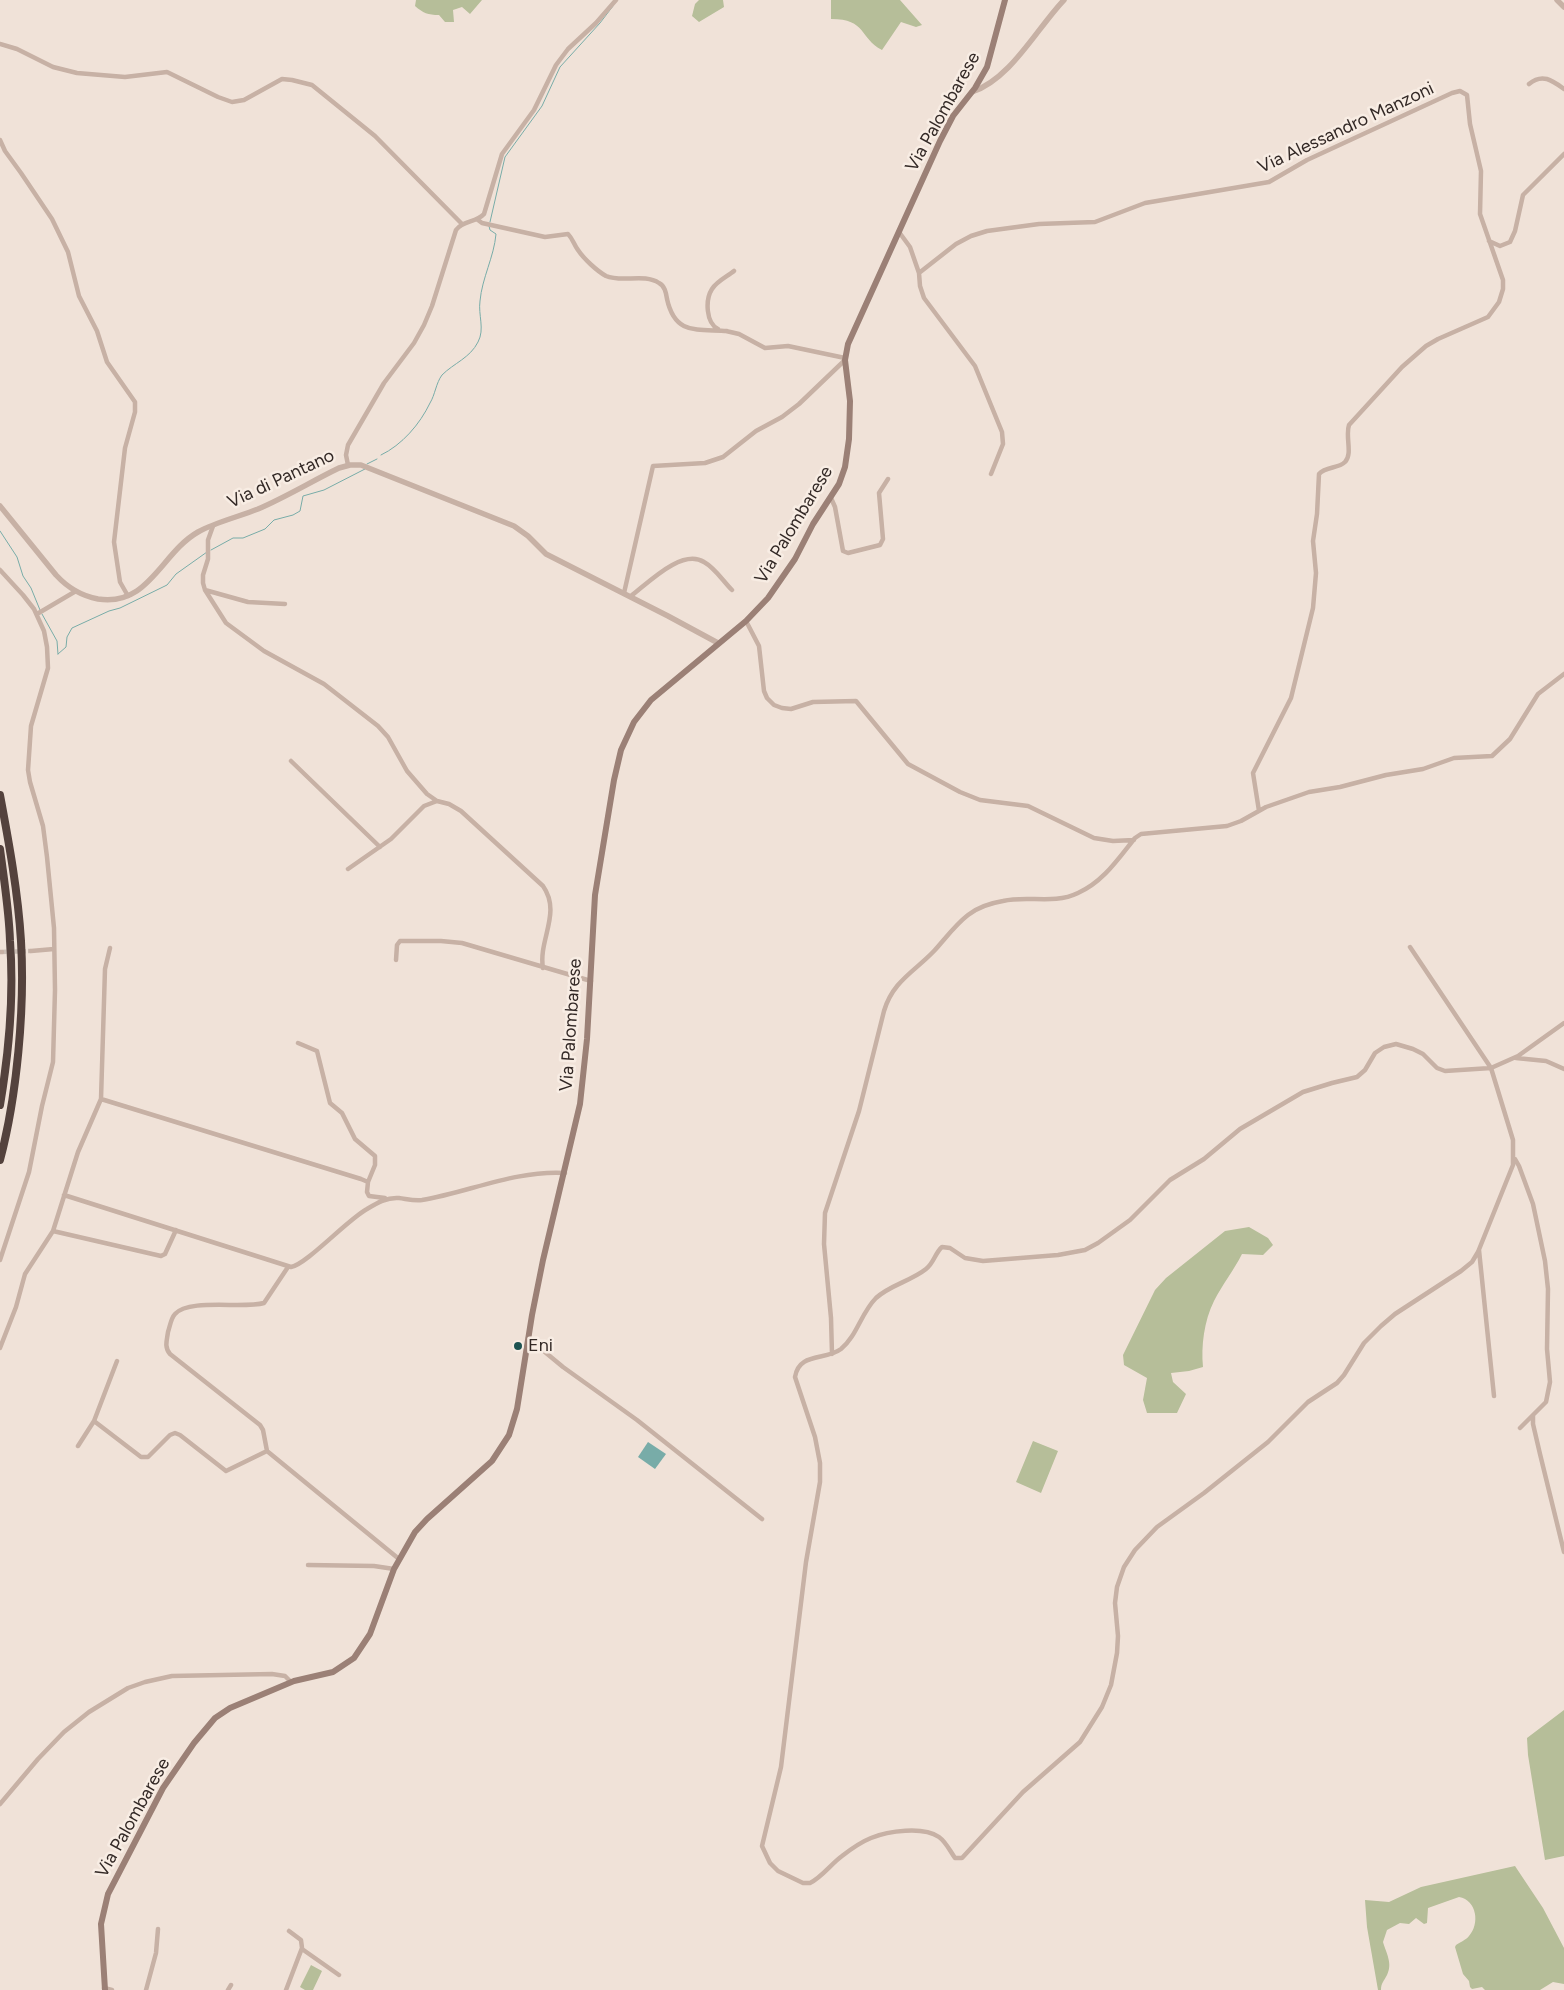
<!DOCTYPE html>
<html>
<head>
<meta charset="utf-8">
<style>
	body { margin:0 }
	canvas { display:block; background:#f0e2d8 }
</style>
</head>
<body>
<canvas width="1564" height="1990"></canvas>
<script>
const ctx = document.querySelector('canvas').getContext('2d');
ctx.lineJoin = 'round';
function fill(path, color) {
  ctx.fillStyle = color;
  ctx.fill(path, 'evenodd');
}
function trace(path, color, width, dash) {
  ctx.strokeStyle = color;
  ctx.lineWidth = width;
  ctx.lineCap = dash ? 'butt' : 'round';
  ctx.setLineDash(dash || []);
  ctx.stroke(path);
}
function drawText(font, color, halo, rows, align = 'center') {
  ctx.font = font + ' Figtree,sans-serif';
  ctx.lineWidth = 5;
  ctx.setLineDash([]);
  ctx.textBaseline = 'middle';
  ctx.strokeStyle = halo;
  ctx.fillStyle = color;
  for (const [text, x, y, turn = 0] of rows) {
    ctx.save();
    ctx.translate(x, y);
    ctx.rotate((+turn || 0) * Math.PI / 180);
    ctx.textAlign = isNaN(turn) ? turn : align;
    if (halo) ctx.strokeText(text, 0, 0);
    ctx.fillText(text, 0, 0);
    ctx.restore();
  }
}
fill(new Path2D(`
	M416,0H482L470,14L462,7L453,10L454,22H445L439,15C428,15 423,13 415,6Z
	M699,0H723L724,7L699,22L692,16L695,4Z
	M831,0H900L922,25L916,27L901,22L882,50C859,38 867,19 831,19Z
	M1249,1227L1268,1238L1273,1245L1263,1255L1242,1254C1234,1270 1222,1285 1214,1301C1204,1321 1201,1346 1203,1367L1189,1371L1171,1373L1173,1382L1186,1394L1177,1413H1147L1143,1400L1147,1378L1124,1365L1123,1355L1155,1290L1166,1278L1225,1231Z
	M1033,1441L1058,1451L1041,1493L1016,1482Z
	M1564,1710V1856L1545,1860L1528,1755L1527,1738Z
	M1515,1866L1543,1908L1564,1948V1984L1553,1982L1540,1990H1485L1482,1987L1472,1989L1470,1987L1469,1981L1463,1974L1455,1947L1456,1945C1460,1942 1466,1940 1469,1936C1480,1924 1477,1900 1459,1897L1428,1908L1427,1923L1424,1924L1416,1918L1409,1924L1400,1923L1387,1930L1383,1942C1386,1953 1393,1963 1387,1975C1384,1981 1381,1983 1381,1990H1378L1367,1927L1365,1900L1389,1902L1421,1887Z
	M311,1965L322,1971L313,1990H305L300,1987Z`), '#b6be99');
fill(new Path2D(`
	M648,1442L666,1454L655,1469L638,1457Z`), '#78aca8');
trace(new Path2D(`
	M490,222L505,157L542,106L560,67L600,23L613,6
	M381,455C402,445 420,424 430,403C435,395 436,383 442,375C454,363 470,358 478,342C485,329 478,315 480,301C482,278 494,257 496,234L490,230L489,226
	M367,464L377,459
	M0,531L17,557L23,576L31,588L40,610
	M211,550L233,538H243L265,529L274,520L293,515L300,511L303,496L324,490L365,469
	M42,614L57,641L58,654
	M58,654L66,647L67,637L72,628L109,611L120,608L167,585L176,574L207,552`), '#78aca8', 1);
trace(new Path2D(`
	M2,952L31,951`), '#cabdb4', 4.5, [4.5, 2]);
trace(new Path2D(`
	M0,44L17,49L53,67L77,73L125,77L167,72L218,97L232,102L244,100L282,79L292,80L312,85L375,136L462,224
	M1529,84C1542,73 1552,80 1564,89
	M0,140L5,151L21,173L52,219L68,252L79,296L97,331L107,362L135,402V412L125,448L114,542L120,582L128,596
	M478,220L482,223L545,237L568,234C573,239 574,245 578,250C584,259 597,271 606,276C622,283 644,273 659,283C665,286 666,293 667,299C675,335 696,329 727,331
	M899,232L910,247L919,273L956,244L971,236L987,231L1039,224L1095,222L1145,203L1269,182L1307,160L1452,93L1460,91L1467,95L1470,124L1481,171L1480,214L1503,280V289L1499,302L1488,317L1438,339L1426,346L1402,367L1349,425C1345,436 1353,454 1345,462C1338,469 1326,466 1319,474L1317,514L1313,541L1316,573L1313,608L1291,698L1253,773L1259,811
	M1489,241L1500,246L1510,242L1515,231L1523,195L1564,154
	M919,273L920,286L924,298L975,366L1002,432L1003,444L991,474
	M718,329C706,323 705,300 712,289C717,281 728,276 734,271
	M726,331L739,334L765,348L788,346L845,358
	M348,465L346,455L348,445L384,383L414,343L424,325L432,306L456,230C463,220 476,223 484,214L502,154L534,110L556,65L568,49L596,23L616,0
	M831,498L835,507L843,551L848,553L880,545L883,539L879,493L888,479
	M213,526L208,540V559L203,575V583L205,590L226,623L264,651L324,684L378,726L388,737L407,771L427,794L437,801L449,804L461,811L543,886C562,913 538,940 543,968
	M0,570L23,595L34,609L44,631L47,647L48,668L31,726L28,770L30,782L43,826L47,857L54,928L55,990L53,1062L42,1106L29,1172L0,1260
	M205,590L248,602L285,604
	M624,593L653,466L705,463L723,457L756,431L782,417L799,404L845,360
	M631,596C648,583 682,548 704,562C715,568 723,581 732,590
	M37,614L76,591
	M746,621L759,646L764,691L767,698L774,705L782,708L791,709L813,702L856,701L908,764L960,792L980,800L1028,806L1094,838L1113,841L1134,840
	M291,761L380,847
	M348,869L391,839L424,806L437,801
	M1410,947L1491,1068L1513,1140V1165L1478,1252L1472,1262L1461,1271L1395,1314L1381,1326L1364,1343L1344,1375L1337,1383L1308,1402L1268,1442L1204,1493L1157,1527L1135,1550L1124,1567L1117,1587L1115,1603L1118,1636L1117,1653L1111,1685L1102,1707L1080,1742L1023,1792L962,1858H955C950,1851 946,1842 939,1837C923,1826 888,1831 871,1838C861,1842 851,1849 842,1856C831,1864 822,1877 810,1883H803L778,1871L770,1863L762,1846L781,1767L806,1562L820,1482V1463L815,1437L795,1377C799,1352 825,1361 841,1349C857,1336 861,1313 876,1298C890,1285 911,1281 926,1269C934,1263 935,1253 942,1247L950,1248L965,1258L983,1261L1058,1255L1085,1250L1098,1243L1130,1220L1170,1180L1204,1159L1240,1129L1303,1092L1332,1083L1357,1077L1365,1070L1375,1053L1384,1047L1396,1044L1413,1049L1423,1054L1437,1068L1445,1071L1491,1068L1518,1056L1564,1023
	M31,951L54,949
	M0,952H2
	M396,960L397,945L400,941H441L462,943L591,981
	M298,1043L317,1051L330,1103L342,1113L355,1139L375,1156V1165L368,1182
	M1516,1058L1546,1061L1564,1069
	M101,1099L361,1179L368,1182L367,1192L369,1196L385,1198
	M1515,1159L1519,1166L1533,1204L1545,1261L1548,1289L1547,1349L1550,1382L1546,1402L1520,1428
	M64,1195L291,1267C307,1264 347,1220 367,1209C377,1203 387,1197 399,1198C407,1199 414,1201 422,1200C469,1192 516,1170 565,1173
	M53,1231L161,1256L165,1254L176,1230
	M1479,1250L1494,1396
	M528,1338L563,1367L637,1420L762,1519
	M0,1348L16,1307L25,1274L53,1231L78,1152L101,1099L105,969L110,948
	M832,1354L831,1318L824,1244L825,1213L859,1111L884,1011C893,981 914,972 934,951C945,939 955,925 968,915C978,907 991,903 1003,901C1028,895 1053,905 1078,893C1103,882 1118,859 1135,838L1141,834L1227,826L1241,821L1266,807L1309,792L1340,787L1386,775L1423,769L1454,758L1492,756L1510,739L1538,694L1564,674
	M117,1361L94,1421L141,1457H148L170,1435L175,1433L180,1435L226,1471L267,1451L263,1430L260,1425L170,1354C164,1347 167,1340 168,1332C170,1326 171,1318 175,1314C189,1298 243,1309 264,1303L288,1267
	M1533,1416V1424L1540,1454L1564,1552
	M78,1446L94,1421
	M267,1451L399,1559
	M308,1565L374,1566L394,1569
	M0,1804L38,1759L64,1732L89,1712L128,1688L145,1682L172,1676L272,1674L285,1676L291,1682
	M302,1949L339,1975
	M104,1988L112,1990
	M146,1990L156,1953L158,1929
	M228,1990L231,1985
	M286,1990L302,1948L301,1940L289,1931`), '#c7b1a5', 4.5);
trace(new Path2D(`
	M1557,0L1564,7
	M972,92C1011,79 1037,28 1064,0
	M0,506L56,575C67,587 82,596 98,599C149,607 161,553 198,532C216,522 238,517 258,509C286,497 312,481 339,468L350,465H361L514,526L528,536L546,554L668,616L718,643`), '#c7b1a5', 5.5);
trace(new Path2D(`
	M105,1990L101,1924L108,1894L163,1788L194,1743L215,1718L230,1708L294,1681L333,1672L354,1658L370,1634L394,1569L415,1532L427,1519L492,1461L509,1435L517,1409L532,1315L543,1260L580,1104L587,1039L595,895L614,780L621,750L634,722L651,700L746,621L768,598L795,559L813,524L839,484L845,467L849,439L850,401L845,360L848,344L940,141L953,116L975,88L987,67L1005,0`), '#9b8076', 6);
trace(new Path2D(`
	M0,795C9,843 18,892 21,941C25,1008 17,1096 0,1160
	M0,849C4,880 9,910 10,941C14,995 9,1052 0,1105`), '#54423d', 8);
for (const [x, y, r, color] of [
	[518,1346,5,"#1d5351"]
]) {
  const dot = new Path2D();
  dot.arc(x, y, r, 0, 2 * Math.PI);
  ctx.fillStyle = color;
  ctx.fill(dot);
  trace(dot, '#f8ede4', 2);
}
drawText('18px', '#332926', '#f8ede4', [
	["Via Palombarese",943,112,-61],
	["Via Alessandro Manzoni",1346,128,-25],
	["Via di Pantano",281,479,-25],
	["Via Palombarese",794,525,-59],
	["Via Palombarese",571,1025,-86],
	["Via Palombarese",133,1818,-61]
]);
drawText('18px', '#332926', '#f8ede4', [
	["Eni",528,1346]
], 'left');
</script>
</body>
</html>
